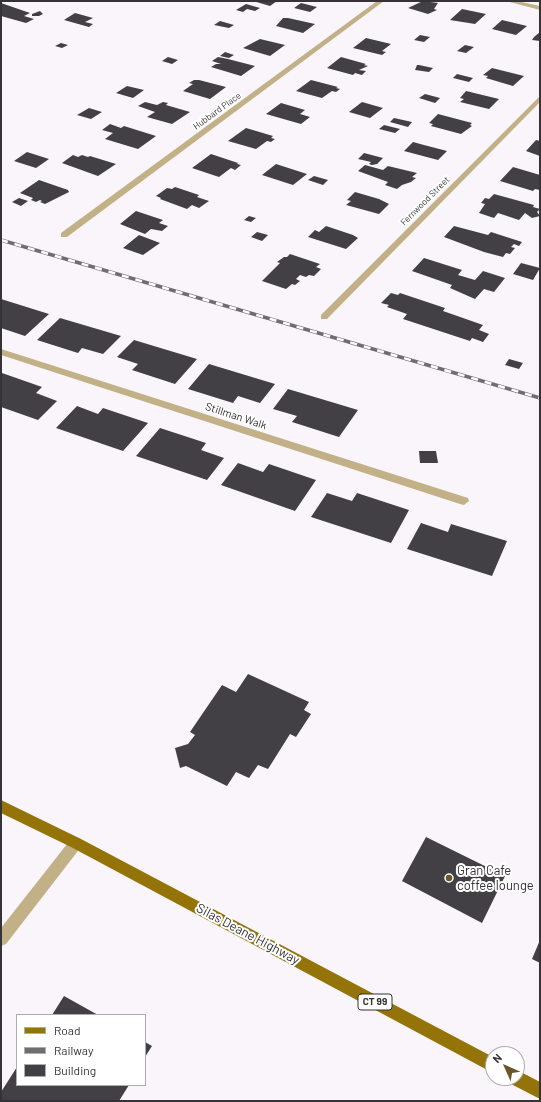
<!DOCTYPE html>
<html>
<head>
<meta charset="utf-8">
<style>
	body { margin:0 }
	#map { position:relative; width:541px; height:1102px; overflow:hidden; background:#f9f5fb; font-family:Barlow,sans-serif }
	canvas { display:block }
	.frame { position:absolute; inset:0; border:2px solid #353335; pointer-events:none }
	.legend { position:absolute; left:16px; top:1014px; width:130px; height:72px; box-sizing:border-box; background:#fff; border:1px solid #aeadae; margin:0; padding:5px 7px; list-style:none; font-size:12px; color:#353335 }
	.legend li { display:flex; align-items:center; gap:8px; height:20px }
	.legend b { width:20px; border:1px solid #aeadae }
	.north { position:absolute; left:485px; top:1046px; width:40px; height:40px; box-sizing:border-box; background:#fff; border:1px solid #aeadae; border-radius:50%; rotate:315deg; font-size:11px; font-weight:700; line-height:16px; text-align:center; color:#353335 }
	.north::after { content:''; display:block; margin:auto; width:14px; height:18px; background:#695725; clip-path:polygon(50% 0,100% 100%,50% 72%,0 100%) }
</style>
</head>
<body>
<div id="map">
<canvas width="541" height="1102"></canvas>
<div class="frame"></div>
<ul class="legend">
<li><b style="height:5px;background:#947408"></b>Road</li>
<li><b style="height:5px;background:#6f6d70"></b>Railway</li>
<li><b style="height:11px;background:#434045"></b>Building</li>
</ul>
<div class="north">N</div>
</div>
<script>
const ctx = document.querySelector('canvas').getContext('2d');
ctx.lineJoin = 'round';
function fill(path, color) {
  ctx.fillStyle = color;
  ctx.fill(path, 'evenodd');
}
function trace(path, color, width, dash) {
  ctx.strokeStyle = color;
  ctx.lineWidth = width;
  ctx.lineCap = dash ? 'butt' : 'round';
  ctx.setLineDash(dash || []);
  ctx.stroke(path);
}
function drawText(font, color, halo, rows, align = 'center') {
  ctx.font = font + ' Barlow,sans-serif';
  ctx.lineWidth = 4;
  ctx.setLineDash([]);
  ctx.textBaseline = 'middle';
  ctx.strokeStyle = halo;
  ctx.fillStyle = color;
  for (const [text, x, y, turn = 0] of rows) {
    ctx.save();
    ctx.translate(x, y);
    ctx.rotate((+turn || 0) * Math.PI / 180);
    ctx.textAlign = isNaN(turn) ? turn : align;
    if (halo) ctx.strokeText(text, 0, 0);
    ctx.fillText(text, 0, 0);
    ctx.restore();
  }
}
fill(new Path2D(`
	M253,1H277L270,6Z
	M423,1L438,3L434,9L437,10L428,14L408,8Z
	M1,3L30,13L24,16L34,19L26,23L1,16Z
	M301,3L317,7L310,12L294,8Z
	M246,4L260,8L255,11L247,9L243,12L236,10Z
	M462,9L486,14L475,24L450,20Z
	M40,11L43,14L39,16H32V14Z
	M75,13L93,18L85,22L93,24L89,27L64,20Z
	M283,18H288L315,24L303,33L276,26Z
	M502,20L527,26L516,35L492,29Z
	M220,21L234,25L229,28L214,25Z
	M540,32V41L532,40L534,37Z
	M420,35L430,37L424,42L414,40Z
	M366,38L391,44L382,51L386,52L382,55L353,48Z
	M260,39L285,45L270,56L243,48Z
	M61,43L68,45L62,48L55,46Z
	M465,45L474,47L466,53L457,51Z
	M225,52L234,55L229,58L220,56Z
	M168,57L178,60L172,64L162,61Z
	M218,57L228,59L255,66L241,76L211,67L216,64H221L212,61Z
	M341,57L366,64L364,65L368,66L359,70L366,71L362,75L355,73L353,75L327,68Z
	M417,65H419L433,68L429,72L415,70Z
	M492,68L524,76L513,86L486,78L488,76L483,75Z
	M457,74L473,78L469,82L453,78Z
	M194,80H199L226,87L210,99L183,91L193,84L189,83Z
	M311,80L338,87L336,88L340,89L336,92L332,91L322,98L296,91Z
	M127,86L144,90L133,98L116,93Z
	M466,91L499,99L489,109L460,102L464,99L460,98Z
	M425,94L440,98L435,103L419,98Z
	M145,102L157,105L163,102L168,103L166,105L190,112L172,124L147,117L155,112L138,106Z
	M362,102L383,108L370,118L349,112Z
	M281,103L305,110L300,114L310,117L301,124L266,114Z
	M89,108L102,112L91,119L77,115Z
	M438,114L472,123L470,125L472,126L461,134L431,126L433,124L429,123Z
	M394,118L412,122L408,127L390,122Z
	M110,124L121,128L124,126L156,136L138,149L105,139L113,133L102,130Z
	M384,125L400,129L395,133L379,129Z
	M246,128L273,136L271,138L275,139L271,142L267,141L256,149L228,141Z
	M536,140L540,141V156L526,151Z
	M413,142L424,145L447,151L438,160L404,151Z
	M27,152L49,159L36,168L14,161Z
	M364,153L383,158L377,164L372,165L369,164L371,162L358,159Z
	M211,154L238,163L237,164L241,165L235,170L231,168L219,177L192,168Z
	M73,155L78,157L82,155L88,157L90,156L116,164L98,176L62,163Z
	M276,164L307,174L293,185L262,175Z
	M365,165L383,170L388,166L417,173L412,177L416,178L411,182L402,185L397,189L385,185L388,182L358,171Z
	M513,167L540,175V190L535,189L533,191L500,181Z
	M314,176L328,180L323,185L308,180Z
	M39,180L68,190L69,192L45,204L40,202L42,201L40,200L36,202L31,200L33,198L20,193Z
	M175,187L199,195L197,197L209,201L199,208L192,205L187,209L160,199L161,198L156,196L167,188L172,189Z
	M355,192L379,199L389,204L379,214L346,205L351,201L347,200Z
	M494,194L534,205L533,207L540,209L537,212L540,216L532,218L525,213L519,220L498,213L494,218L479,213L485,204L481,203L485,198L489,199Z
	M19,198L28,201L21,206L12,202Z
	M136,211L163,220L159,223L168,226L162,231L151,229L145,234L120,224Z
	M249,216L256,218L251,222L244,220Z
	M326,226L353,235L358,238L346,249L308,237L315,230L319,232Z
	M454,226L488,235L491,232L522,242L519,246L514,244L511,247L515,248L510,254L506,253L503,257L484,252L444,237Z
	M257,232L268,235L262,241L251,237Z
	M139,235L160,243L143,255L123,248Z
	M290,254L320,264L316,267L321,269L314,276L309,275L306,277L300,275L296,279L300,281L295,285L292,284L286,289L262,281L280,263L277,262L284,257H287Z
	M424,258L462,270L458,275L475,280L483,271L505,278L494,292L484,289L475,299L450,288L452,285L412,271Z
	M521,263L540,268L533,280L513,274Z
	M391,293L398,295L400,293L445,308L443,311L483,325L479,330L489,334L483,342L472,338L470,341L403,319L407,314L387,307L389,305L381,303Z
	M1,299L49,314L25,336L1,328Z
	M60,318L121,336L103,354L82,348L78,353L37,340Z
	M134,340L197,359L175,384L132,370L138,364L117,357Z
	M509,359L523,363L519,369L505,365Z
	M209,364L275,384L260,403L238,396L233,403L188,389Z
	M2,373L42,387L36,393L57,401L38,420L1,407Z
	M288,389L358,410L339,437L292,422L297,416L273,409Z
	M77,406L98,414L103,408L148,423L123,451L56,428Z
	M160,428L206,443L201,450L224,458L207,480L136,456Z
	M419,451H436L438,463H420Z
	M238,463L263,472L269,464L316,480L295,511L221,485Z
	M327,493L352,501L357,493L409,510L391,543L311,517Z
	M421,523L448,532L451,524L507,541L492,576L407,549Z
	M248,674L309,702L304,710L311,714L296,737L290,734L268,769L258,765L249,778L236,772L227,786L186,766L180,768L175,748L188,744L195,735L190,732L222,685L236,692Z
	M426,837L505,876L482,923L402,881Z
	M540,940V963L532,959Z
	M64,996L98,1015H52Z
	M145,1042L152,1046L145,1057Z
	M17,1067V1085H129L119,1101H1V1092Z`), '#434045');
fill(new Path2D(`
	M377,1H384L67,237H61V233Z
	M506,1H517L540,6V10Z
	M540,96V102L327,319H321V315Z
	M1,349L468,498L469,501L464,505L460,504L1,355Z
	M76,837L81,839L83,843L81,847L6,944L1,946V928L71,839Z`), '#c2b086');
fill(new Path2D(`
	M1,800L81,839L493,1057V1073L71,847L1,813Z
	M517,1070L540,1082V1099L511,1084L509,1078H517Z`), '#947408');
const rail = new Path2D(`
	M1,240L540,398`);
trace(rail, '#6f6d70', 3.5);
trace(rail, '#fff', 2.5, [7]);
for (const [x, y, r, color] of [
	[449,878,4,"#695725"]
]) {
  const dot = new Path2D();
  dot.arc(x, y, r, 0, 2 * Math.PI);
  ctx.fillStyle = color;
  ctx.fill(dot);
  trace(dot, '#fff', 1.5);
}
drawText('9px', '#353335', '#fff', [
	["Hubbard Place",217,111,-36],
	["Fernwood Street",425,201,-45]
]);
for (const [x, y, w] of [
	[375,1002,34]
]) {
  const box = new Path2D();
  box.roundRect(x - w / 2, y - 8, w, 16, 3);
  ctx.fillStyle = '#fff';
  ctx.fill(box);
  trace(box, '#353335', 1);
}
drawText('bold 10px', '#353335', null, [
	["CT 99",375,1002]
]);
drawText('11px', '#353335', '#fff', [
	["Stillman Walk",236,416,18]
]);
drawText('13px', '#353335', '#fff', [
	["Gran Cafe",457,871],
	["coffee lounge",457,886]
], 'left');
drawText('13px', '#353335', '#fff', [
	["Silas Deane Highway",248,934,28]
]);
</script>
</body>
</html>
